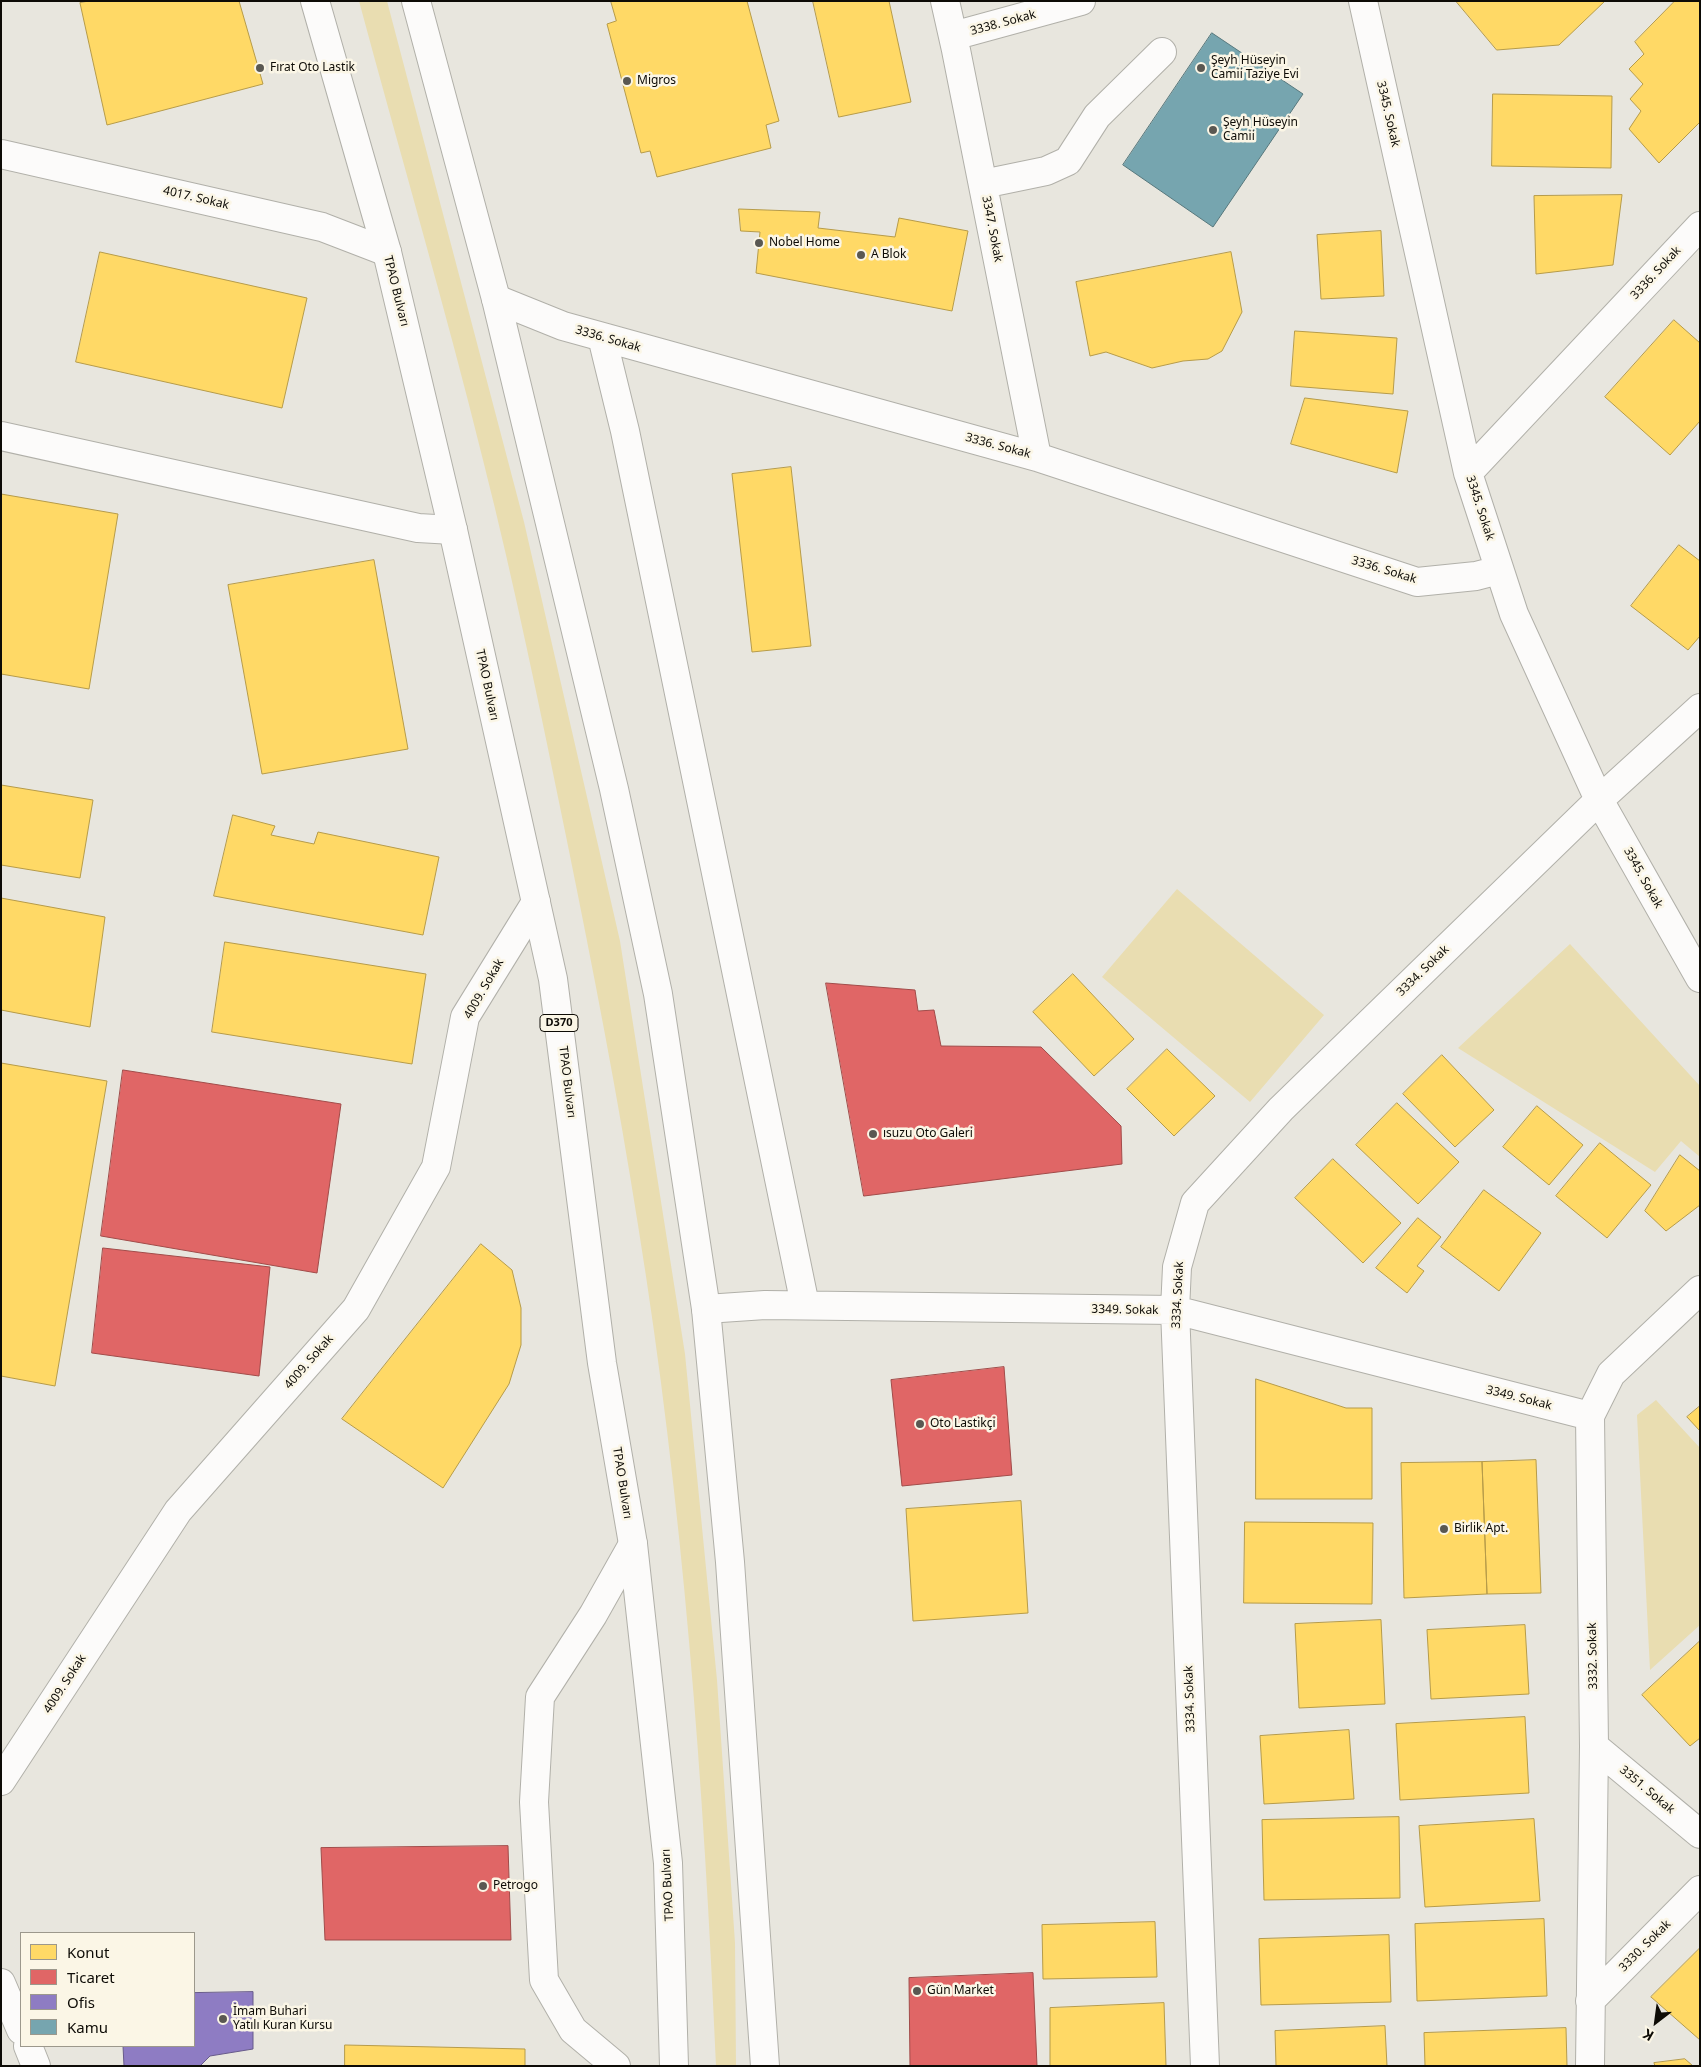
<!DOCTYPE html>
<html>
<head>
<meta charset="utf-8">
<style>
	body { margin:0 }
	#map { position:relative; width:1701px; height:2067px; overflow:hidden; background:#e8e6de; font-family:"Noto Sans",sans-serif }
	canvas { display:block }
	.frame { position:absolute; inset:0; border:2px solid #0d0b06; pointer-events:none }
	.legend { position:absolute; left:20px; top:1932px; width:175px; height:115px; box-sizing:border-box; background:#fbf6e6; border:1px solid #9c988c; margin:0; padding:6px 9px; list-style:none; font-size:15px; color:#0d0b06 }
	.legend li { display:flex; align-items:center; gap:10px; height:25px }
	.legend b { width:25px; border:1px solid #9c988c }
	.north { position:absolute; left:1631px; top:1997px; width:50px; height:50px; -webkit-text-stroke:4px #fbf6e6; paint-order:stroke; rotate:210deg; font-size:14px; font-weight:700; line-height:20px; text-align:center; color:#0d0b06 }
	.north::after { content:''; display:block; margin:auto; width:18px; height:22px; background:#0d0b06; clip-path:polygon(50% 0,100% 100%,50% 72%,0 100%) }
</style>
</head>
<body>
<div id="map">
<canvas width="1701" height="2067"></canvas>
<div class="frame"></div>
<ul class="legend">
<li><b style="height:14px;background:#ffd966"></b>Konut</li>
<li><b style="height:14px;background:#e06666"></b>Ticaret</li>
<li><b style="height:14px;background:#8e7cc3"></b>Ofis</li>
<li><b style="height:14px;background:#76a5af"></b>Kamu</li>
</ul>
<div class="north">K</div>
</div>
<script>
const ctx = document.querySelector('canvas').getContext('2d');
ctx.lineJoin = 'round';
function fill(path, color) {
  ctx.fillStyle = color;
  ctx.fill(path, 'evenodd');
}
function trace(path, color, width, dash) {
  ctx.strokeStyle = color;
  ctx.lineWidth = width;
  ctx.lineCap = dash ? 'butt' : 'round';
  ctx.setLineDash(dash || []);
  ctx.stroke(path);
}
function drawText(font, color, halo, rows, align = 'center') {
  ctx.font = font + ' "Noto Sans",sans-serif';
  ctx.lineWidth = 5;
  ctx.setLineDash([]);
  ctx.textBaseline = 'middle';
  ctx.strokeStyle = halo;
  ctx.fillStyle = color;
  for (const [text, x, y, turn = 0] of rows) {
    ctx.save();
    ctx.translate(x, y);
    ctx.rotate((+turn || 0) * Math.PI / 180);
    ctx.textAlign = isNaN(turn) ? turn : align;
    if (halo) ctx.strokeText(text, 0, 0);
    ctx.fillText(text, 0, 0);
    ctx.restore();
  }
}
fill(new Path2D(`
	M359,1H387L524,522L620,941L685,1354L717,1680L735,1943L736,2066H716C704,1785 683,1503 638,1225C618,1097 593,969 567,841C541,714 515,586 483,460C445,306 400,154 359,1Z
	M1177,889L1324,1015L1250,1102L1102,977Z
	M1570,944L1700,1086V1157L1681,1141L1655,1172L1458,1048Z
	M1656,1400L1700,1448V1625L1650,1670L1637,1415Z`), '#e9ddb1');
const homes = new Path2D(`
	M89,1H239L263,84L107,125L80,3Z
	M611,1H747L779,121L766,125L771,148L657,177L650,151L641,153L607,24L616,21Z
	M813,1H889L911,102L839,117Z
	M1456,1H1605L1559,45L1497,50Z
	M1675,1H1700V122L1659,163L1629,129L1641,111L1630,99L1643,84L1629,69L1644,54L1635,42Z
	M1493,94L1612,96L1611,168L1492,166Z
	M1622,195L1613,265L1536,274L1534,196Z
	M739,209L820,212L818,228L895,237L899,218L968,231L952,311L756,273L760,232L741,231Z
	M1381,231L1384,296L1321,299L1317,235Z
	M100,252L307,298L282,408L76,362Z
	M1231,252L1242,312L1222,351L1208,359L1183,361L1152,368L1106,352L1090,356L1076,282Z
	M1674,320L1700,343V421L1670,455L1605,397Z
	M1295,331L1397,338L1393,394L1291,386Z
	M1305,398L1408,411L1397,473L1291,444Z
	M791,467L811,646L752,652L732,474Z
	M1,494L118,514L89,689L1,674Z
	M1679,545L1700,561V636L1688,650L1631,606Z
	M374,560L408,749L262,774L228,585Z
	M1,785L93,800L80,878L1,865Z
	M233,815L275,826L271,835L314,844L318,832L439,857L423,935L214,896Z
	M1,898L105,917L90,1027L1,1010Z
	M225,942L426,974L412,1064L212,1032Z
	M1073,974L1134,1039L1094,1076L1033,1012Z
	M1167,1049L1215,1096L1174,1136L1127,1089Z
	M1442,1055L1494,1110L1455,1147L1403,1094Z
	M1,1063L107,1081L55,1386L1,1376Z
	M1397,1103L1459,1162L1418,1204L1356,1145Z
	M1537,1106L1583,1145L1549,1185L1503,1147Z
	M1600,1143L1651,1185L1607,1238L1556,1196Z
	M1680,1155L1700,1171V1205L1666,1231L1645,1211Z
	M1333,1159L1401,1223L1363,1263L1295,1198Z
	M1484,1190L1541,1233L1499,1291L1441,1247Z
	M1418,1218L1441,1237L1417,1266L1424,1271L1407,1293L1376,1268Z
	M481,1244L512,1270L521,1308V1345L509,1384L443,1488L342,1419Z
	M1256,1379L1346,1408H1372V1499H1256Z
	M1700,1406V1431L1687,1417Z
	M1536,1460L1541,1593L1487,1594L1482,1462Z
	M1482,1462L1487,1594L1404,1598L1401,1463Z
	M1021,1501L1028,1613L913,1621L906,1509Z
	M1245,1522L1373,1523L1372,1604L1244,1603Z
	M1381,1620L1385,1704L1299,1708L1295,1624Z
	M1525,1625L1529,1694L1431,1699L1427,1630Z
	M1700,1641V1738L1690,1746L1642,1695Z
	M1525,1717L1529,1793L1400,1800L1396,1724Z
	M1349,1730L1354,1799L1264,1804L1260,1736Z
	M1399,1817L1400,1898L1264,1900L1262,1820Z
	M1534,1819L1540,1901L1425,1907L1419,1826Z
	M1544,1919L1547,1996L1417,2001L1415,1924Z
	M1155,1922L1157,1977L1043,1979L1042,1925Z
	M1389,1935L1391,2002L1261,2005L1259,1939Z
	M1700,1948V2040L1651,1997Z
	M1164,2003L1166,2066H1050V2008Z
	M1385,2026L1387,2066H1276L1275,2031Z
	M1566,2028L1567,2066H1425L1424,2033Z
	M345,2045L525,2049V2066H345Z
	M1685,2059L1693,2066H1655L1654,2063Z`);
fill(homes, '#ffd966');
trace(homes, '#b69b49', 1);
const shops = new Path2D(`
	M826,983L915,990L918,1011L934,1010L941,1046L1041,1047L1121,1126L1122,1164L864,1196Z
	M123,1070L341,1104L317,1273L101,1236Z
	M103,1248L270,1267L259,1376L92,1353Z
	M1004,1367L1012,1475L902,1486L891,1380Z
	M508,1846L511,1940H325L321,1848Z
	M1033,1973L1037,2066H910L909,1978Z`);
fill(shops, '#e06666');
trace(shops, '#a14b49', 1);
const offices = new Path2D(`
	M253,1992V2049L210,2056L200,2066H124L123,2046H194V1993Z`);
fill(offices, '#8e7cc3');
trace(offices, '#675a8a', 1);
const public = new Path2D(`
	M1212,33L1303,94L1213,227L1123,165Z`);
fill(public, '#76a5af');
trace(public, '#56777c', 1);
const minor = new Path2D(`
	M945,1L956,50L1037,457
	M1363,1L1468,473L1514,614L1599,800L1700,978
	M953,36L1081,1
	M1,154L322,227L387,252
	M983,184L1046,171L1068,161L1097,116L1162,52
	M496,299L563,326L1037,457L1417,582L1476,576L1499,570
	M602,337L625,431L805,1305
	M1,436L418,528L453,530
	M1468,473L1700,226
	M706,1309L765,1305L1175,1310L1590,1416
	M1594,1746L1700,1834
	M1,1781L178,1511L356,1309L436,1167L465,1017L536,902
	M1,1983L21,2030
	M1590,2001L1700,1890
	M28,2046L36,2066
	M616,2066L573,2030L544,1980L534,1802L540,1697L593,1615L633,1544
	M1205,2066L1175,1310L1177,1267L1195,1203L1281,1109L1599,800L1700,708
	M1590,2066L1594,1746L1590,1416L1611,1374L1700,1290`);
const highway = new Path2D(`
	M315,1L387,252L453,530L553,979L602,1363L633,1544L668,1863L674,2066
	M416,1L496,299L614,789L658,994L706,1309L730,1562L765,2066`);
trace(minor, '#b1b0a9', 30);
trace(highway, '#b1b0a9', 30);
trace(minor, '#fcfbfa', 28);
trace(highway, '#fcfbfa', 28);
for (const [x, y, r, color] of [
	[260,68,5,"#5a5852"],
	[1201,68,5,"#5a5852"],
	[627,81,5,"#5a5852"],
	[1213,130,5,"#5a5852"],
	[759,243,5,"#5a5852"],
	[861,255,5,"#5a5852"],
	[873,1134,5,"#5a5852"],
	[920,1424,5,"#5a5852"],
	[1444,1529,5,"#5a5852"],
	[483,1886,5,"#5a5852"],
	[917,1991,5,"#5a5852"],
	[223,2019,5,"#5a5852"]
]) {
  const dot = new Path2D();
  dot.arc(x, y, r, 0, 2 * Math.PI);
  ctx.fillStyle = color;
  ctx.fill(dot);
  trace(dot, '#fbf6e6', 2);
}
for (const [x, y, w] of [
	[559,1023,38]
]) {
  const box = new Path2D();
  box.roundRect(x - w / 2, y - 8.5, w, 17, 4);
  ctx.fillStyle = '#fbf6e6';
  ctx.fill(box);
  trace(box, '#0d0b06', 1);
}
drawText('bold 11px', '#0d0b06', null, [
	["D370",559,1023]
]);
drawText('12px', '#0d0b06', '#fbf6e6', [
	["3338. Sokak",1003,23,-15],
	["3345. Sokak",1388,114,77],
	["4017. Sokak",196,198,13],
	["3347. Sokak",992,229,79],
	["3336. Sokak",1656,273,-47],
	["TPAO Bulvarı",396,291,76],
	["3336. Sokak",608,339,16],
	["3336. Sokak",998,446,15],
	["3345. Sokak",1480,508,72],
	["3336. Sokak",1384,570,17],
	["TPAO Bulvarı",487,685,78],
	["3345. Sokak",1643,878,61],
	["3334. Sokak",1423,971,-44],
	["4009. Sokak",484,989,-60],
	["TPAO Bulvarı",567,1082,83],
	["3334. Sokak",1178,1295,-87],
	["3349. Sokak",1125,1310,1],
	["4009. Sokak",309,1362,-49],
	["3349. Sokak",1519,1398,14],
	["TPAO Bulvarı",622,1483,81],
	["3332. Sokak",1593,1656,-91],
	["4009. Sokak",65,1684,-57],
	["3334. Sokak",1190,1699,-92],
	["3351. Sokak",1647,1790,40],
	["TPAO Bulvarı",668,1885,-93],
	["3330. Sokak",1645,1946,-45]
]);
drawText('12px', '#0d0b06', '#fbf6e6', [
	["Şeyh Hüseyin",1211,61],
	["Camii Taziye Evi",1211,75],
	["Fırat Oto Lastik",270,68],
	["Migros",637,81],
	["Şeyh Hüseyin",1223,123],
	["Camii",1223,137],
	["Nobel Home",769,243],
	["A Blok",871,255],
	["ısuzu Oto Galeri",883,1134],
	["Oto Lastikçi",930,1424],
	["Birlik Apt.",1454,1529],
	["Petrogo",493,1886],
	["Gün Market",927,1991],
	["İmam Buhari",233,2012],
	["Yatılı Kuran Kursu",233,2026]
], 'left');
</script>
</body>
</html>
